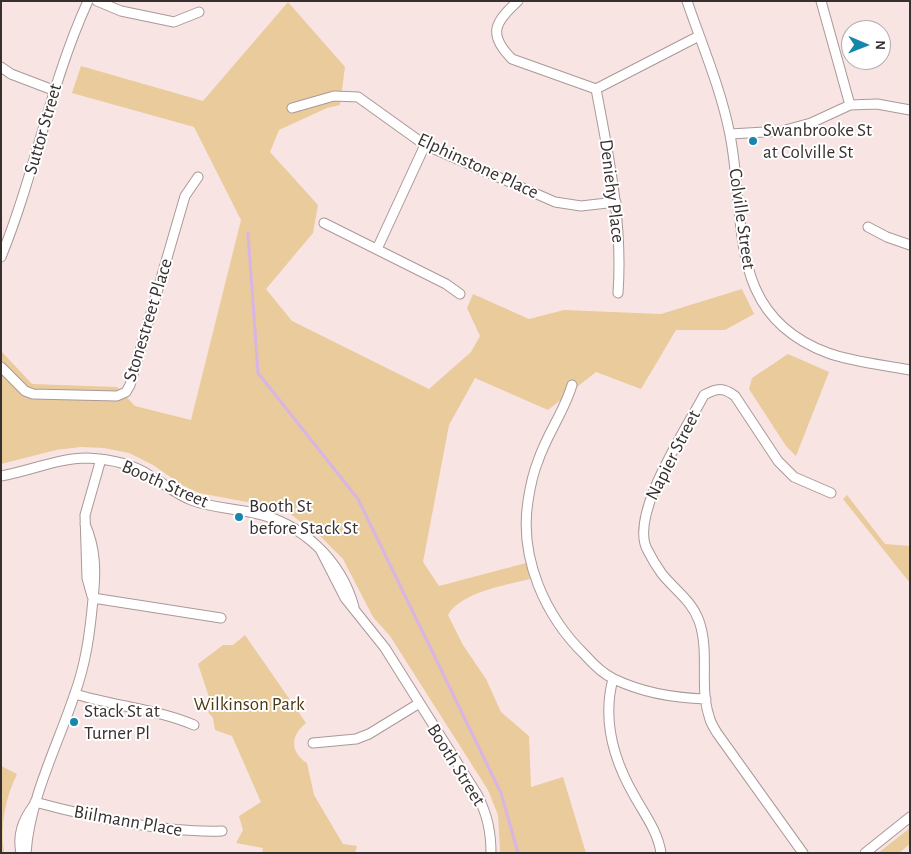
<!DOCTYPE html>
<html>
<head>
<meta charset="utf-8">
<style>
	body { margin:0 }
	#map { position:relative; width:911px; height:854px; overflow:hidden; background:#f9e4e4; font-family:"Alegreya Sans",sans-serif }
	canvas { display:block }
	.frame { position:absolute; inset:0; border:2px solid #383030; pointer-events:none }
	.north { position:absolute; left:841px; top:20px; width:50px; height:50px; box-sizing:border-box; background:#fff; border:1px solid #afacac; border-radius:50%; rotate:91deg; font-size:14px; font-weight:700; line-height:20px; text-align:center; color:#383030 }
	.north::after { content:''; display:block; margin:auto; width:18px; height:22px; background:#1587ad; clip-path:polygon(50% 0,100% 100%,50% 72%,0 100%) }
</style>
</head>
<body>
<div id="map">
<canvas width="911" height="854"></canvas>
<div class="frame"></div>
<div class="north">N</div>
</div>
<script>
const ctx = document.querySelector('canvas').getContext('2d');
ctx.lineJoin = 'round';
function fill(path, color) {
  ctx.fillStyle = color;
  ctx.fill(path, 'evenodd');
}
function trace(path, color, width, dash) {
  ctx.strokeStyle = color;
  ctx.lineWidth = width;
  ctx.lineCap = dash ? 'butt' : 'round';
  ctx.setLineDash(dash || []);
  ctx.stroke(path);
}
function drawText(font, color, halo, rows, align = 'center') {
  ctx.font = font + ' "Alegreya Sans",sans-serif';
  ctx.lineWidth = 4;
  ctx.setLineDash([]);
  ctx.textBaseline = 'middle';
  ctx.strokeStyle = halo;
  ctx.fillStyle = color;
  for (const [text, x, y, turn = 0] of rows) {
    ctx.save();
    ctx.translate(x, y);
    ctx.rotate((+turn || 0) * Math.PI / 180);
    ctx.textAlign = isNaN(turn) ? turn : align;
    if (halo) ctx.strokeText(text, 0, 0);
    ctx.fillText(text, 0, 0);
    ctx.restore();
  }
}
fill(new Path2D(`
	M288,2L345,67L340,105L327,108L279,130L270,152L318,205L313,233L266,289L292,321L429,389L471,352L480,336L467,308L473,294L529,319L564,310L661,314L742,289L754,314L725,330H676L641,389L596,372L548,410L475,378L449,425L423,562L439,586L526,563L530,579C506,585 461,592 448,615L463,645L486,679L501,712L529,736L531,787L563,777L586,853H500L498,815L488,790L390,636L373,617L343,559L320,536L289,513L263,505L199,493L182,485L153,465L129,453L104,448L81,447L56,450L1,464V351L32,384L117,387L135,406L191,420L241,220L194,127L72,93L81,66L203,101Z
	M788,354L829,372L796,456L786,446L749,389L752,378Z
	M847,495L885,544L910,546V583L843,499Z
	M245,635L306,723C290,736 290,752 307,763L314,795L343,844L357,846L355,853H262L263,848L236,843L243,830L239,816L261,802L232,736L215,730L213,718L208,712L212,706L198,664L223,645H233Z
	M1,766L17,774C5,799 0,825 4,853H1Z
	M910,828V844L899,853H878Z`), '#e9cb9c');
trace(new Path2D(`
	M248,233L258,373L358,499L501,793L518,853`), '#d9b5e4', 3);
const minor = new Path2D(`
	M97,1L121,11L174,22L199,12
	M518,1C495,22 487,34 512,59L596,89L699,36
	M687,1C702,45 721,89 730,135C747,222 725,315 828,353C853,362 884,365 910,370
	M821,1L850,105
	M1,67L11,74L53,90
	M596,89C609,157 623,224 618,293
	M292,108L334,96L358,97L425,145L555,202L581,206L616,202
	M730,134L782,131L811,123L850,105L877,104L910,110
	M324,223L446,284L460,294
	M868,227L887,237L910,245
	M377,249L425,145
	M1,257C35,174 50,84 88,1
	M1,367L25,391L33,394L117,396L126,392L130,385L185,196L198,177
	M572,385C564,412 547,434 538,461C533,473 530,488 528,501C519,558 545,616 585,655C593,664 603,674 614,679C643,693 674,698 706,699
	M1,476C30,471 58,458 87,458C108,459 131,463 149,475C163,483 176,494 191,500C211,508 233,508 254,513C302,523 341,560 354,607
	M320,549L345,598L385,648L478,796C487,815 491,831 491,853
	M92,596L87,578L85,515L101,459
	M93,598L221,618
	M613,679C602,720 614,761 635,797C645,815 658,832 661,853
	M75,694C114,706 156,709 194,725
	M313,743L356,739L369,734L418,704
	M35,802C90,817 166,833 222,831
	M21,853C17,834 23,820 34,805
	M26,853C30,798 57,747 74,696C86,664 90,632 93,599C96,572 96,549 85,524
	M803,853L717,733C714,728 710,722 709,716C699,686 710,652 699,621C692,601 675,590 662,574C657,567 652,559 648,551C627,517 687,428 704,395C717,388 723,387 735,396L778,461L794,477L831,493
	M865,853L910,817`);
trace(minor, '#ab9898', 11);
trace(minor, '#fff', 9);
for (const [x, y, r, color] of [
	[753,141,5,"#1587ad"],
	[239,517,5,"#1587ad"],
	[74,722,5,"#1587ad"]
]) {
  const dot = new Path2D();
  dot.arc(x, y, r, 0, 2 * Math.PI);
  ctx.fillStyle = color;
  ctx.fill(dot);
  trace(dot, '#fff', 2);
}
drawText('19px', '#383030', '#fff', [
	["Suttor Street",43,129,-74],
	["Elphinstone Place",478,166,25],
	["Deniehy Place",612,191,83],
	["Colville Street",742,219,82],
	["Stonestreet Place",148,320,-73],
	["Napier Street",673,455,-63],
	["Booth Street",165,484,24],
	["Booth Street",456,765,58],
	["Biilmann Place",128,821,10]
]);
drawText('19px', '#383030', '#fff', [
	["Swanbrooke St",763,130],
	["at Colville St",763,152],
	["Booth St",249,506],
	["before Stack St",249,528],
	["Stack St at",84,711],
	["Turner Pl",84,733]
], 'left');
drawText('19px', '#4f3910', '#fff', [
	["Wilkinson Park",249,704]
]);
</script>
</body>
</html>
